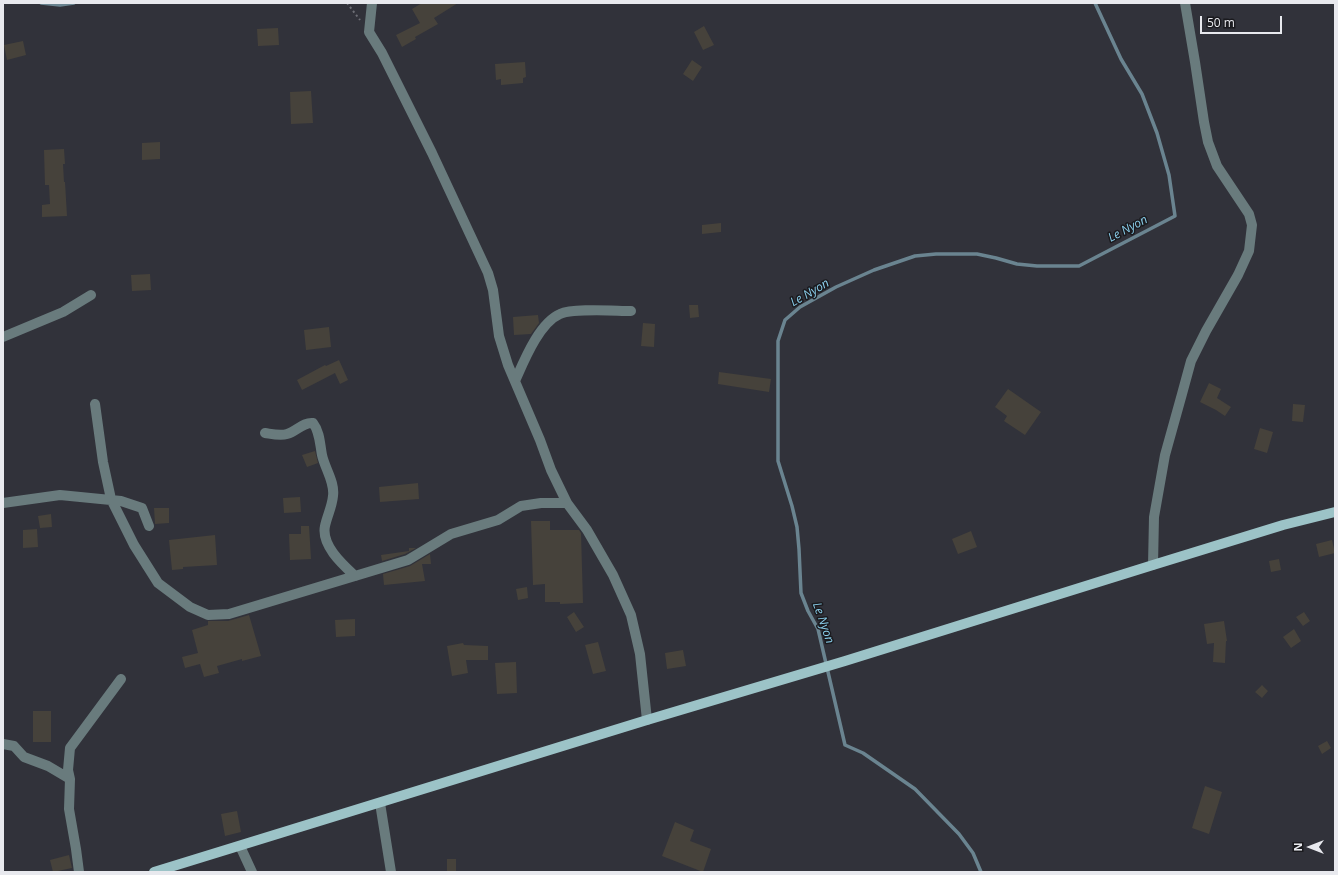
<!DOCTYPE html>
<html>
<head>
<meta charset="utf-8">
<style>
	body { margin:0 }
	#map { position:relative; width:1338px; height:875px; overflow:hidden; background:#31323a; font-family:"Open Sans",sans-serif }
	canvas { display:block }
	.frame { position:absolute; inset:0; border:4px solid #e8e9ee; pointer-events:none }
	.north { position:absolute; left:1290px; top:827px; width:40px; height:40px; -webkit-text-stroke:3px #1a1a1e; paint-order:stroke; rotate:270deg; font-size:11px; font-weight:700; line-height:16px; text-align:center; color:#e8e9ee }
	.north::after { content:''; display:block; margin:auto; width:14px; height:18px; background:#e8e9ee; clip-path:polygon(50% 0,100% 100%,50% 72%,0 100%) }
	.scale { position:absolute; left:1200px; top:16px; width:82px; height:18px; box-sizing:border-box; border:2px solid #e8e9ee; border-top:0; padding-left:5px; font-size:12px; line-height:14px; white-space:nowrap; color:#e8e9ee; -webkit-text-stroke:3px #1a1a1e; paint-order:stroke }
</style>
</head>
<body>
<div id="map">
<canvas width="1338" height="875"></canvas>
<div class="frame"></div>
<div class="north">N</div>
<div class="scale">50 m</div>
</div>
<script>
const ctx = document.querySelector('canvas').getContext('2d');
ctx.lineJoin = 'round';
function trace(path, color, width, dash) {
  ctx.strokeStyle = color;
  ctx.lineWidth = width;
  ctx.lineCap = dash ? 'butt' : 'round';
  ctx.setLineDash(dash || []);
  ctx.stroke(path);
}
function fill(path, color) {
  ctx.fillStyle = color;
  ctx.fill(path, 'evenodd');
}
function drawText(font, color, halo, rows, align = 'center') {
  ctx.font = font + ' "Open Sans",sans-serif';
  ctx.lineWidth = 3;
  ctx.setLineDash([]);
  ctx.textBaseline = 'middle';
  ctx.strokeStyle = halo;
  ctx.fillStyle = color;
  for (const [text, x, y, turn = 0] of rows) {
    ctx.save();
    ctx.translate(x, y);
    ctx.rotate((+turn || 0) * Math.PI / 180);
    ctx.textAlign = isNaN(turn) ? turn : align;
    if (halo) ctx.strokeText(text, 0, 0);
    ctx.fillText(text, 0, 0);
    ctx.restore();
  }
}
trace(new Path2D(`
	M41,3L60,5L74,3
	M981,872L973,853L959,834L915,789L863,753L845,745L818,629L808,611L801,593L799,549L797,527L792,506L778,461V341L785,320L800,307L836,287L874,270L915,256L936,254H977L996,258L1017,264L1037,266H1079L1175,216L1169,175L1157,133L1142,94L1121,59L1095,3`), '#6a8490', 3.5);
fill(new Path2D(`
	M422,3H458L434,18L438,24L415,37L416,39L402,47L396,35L420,23L412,9Z
	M704,26L714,45L703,50L694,32Z
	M278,28L279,45L258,46L257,29Z
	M23,41L26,55L7,60L4,45Z
	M692,60L702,67L693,81L683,74Z
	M525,62L526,77L523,78V83L501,85V79L496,80L495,64Z
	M311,91L313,123L291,124L290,92Z
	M160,142V159L142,160V143Z
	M64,149L65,164H63L64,182H65L67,216L42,217V205L50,204L49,185H45L44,150Z
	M721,223V232L702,234V225Z
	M150,274L151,290L132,291L131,275Z
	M689,305H698L699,317L690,318Z
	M538,315L539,323L531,334L514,335L513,317Z
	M643,323L655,324L654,347L641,346Z
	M329,327L331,347L306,350L304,330Z
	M339,360L348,380L340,384L335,373L302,390L297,380L325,365L326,366Z
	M719,372L771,379L769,392L718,384Z
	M1209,383L1221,389L1217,398L1231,407L1225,416L1216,410L1200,402Z
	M1008,389L1041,412L1025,435L1004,421L1007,416L995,407Z
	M1293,404L1305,405L1303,422L1292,421Z
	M1260,428L1273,432L1267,453L1254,449Z
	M315,451L318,463L307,467L302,455Z
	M418,483L419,499L380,502L379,487Z
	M300,497L301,512L284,513L283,498Z
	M154,508H169V523L155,524Z
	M51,514L52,527L40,528L38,516Z
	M531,521H550V530H579L581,533L583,603L560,604V602H545V584L533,585Z
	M301,526H309L311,559L290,560L289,534H301Z
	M37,529L38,547L23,548V530Z
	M971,531L977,547L958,554L952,539Z
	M215,535L217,565L183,567V569L172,570L169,540Z
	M1332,540L1335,553L1319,557L1316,544Z
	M409,548H416L405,554L382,561L381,555L409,551Z
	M430,554L431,564H422L425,581L384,585L383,574L410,566Z
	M1279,559L1281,570L1271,572L1269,561Z
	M527,587L528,598L518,600L516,589Z
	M574,612L584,627L576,632L567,617Z
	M1304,612L1310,621L1303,626L1296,617Z
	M249,615L261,656L242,661V659L217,666L219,673L204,677L200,664L185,668L182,657L198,653L192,630L208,625V621H228Z
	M355,619V636L336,637L335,620Z
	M1224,621L1227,641H1226L1225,663L1213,662L1214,643L1207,644L1204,624Z
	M1294,629L1301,641L1291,648L1283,637Z
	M598,642L606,671L593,674L585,645Z
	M463,643L464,645L488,646V660H466L468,673L452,676L447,646Z
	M683,650L686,666L667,669L665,653Z
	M516,662L517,693L497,694L495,663Z
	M1262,685L1268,691L1262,698L1255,692Z
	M33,711H51V742H33Z
	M1327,741L1331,748L1322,754L1318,746Z
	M1205,786L1222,792L1209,834L1192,828Z
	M237,811L241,832L225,836L221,814Z
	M675,822L694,830L690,841L711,849L703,872L662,856Z
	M69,855L72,868L53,872L50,860Z
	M447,859H456V872H447Z`), '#46423b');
trace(new Path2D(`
	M347,3L360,20`), '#6e6f76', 2, [2, 3]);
trace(new Path2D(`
	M372,3L369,32L382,53L432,153L488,273L493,290L499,336L508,365L540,440L551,470L567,503L587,530L613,575L631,615L640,654L647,720
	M3,337L63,312L91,295
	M515,381C524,361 539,323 560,314C573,308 615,311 631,311
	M95,404L103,462L111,499L134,545L158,583L190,607L208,615L229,614L408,560L451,534L498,520L521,506L541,503H567
	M265,433C272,434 280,436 287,434C297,431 303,422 313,423C320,432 320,445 322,455C325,469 335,482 333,496C332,507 327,516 325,526C321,545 342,564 355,576
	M3,503L60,495L121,501L142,508L149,526
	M1153,565L1154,517L1165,455L1182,394L1191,361L1206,331L1238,275L1249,251L1252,225L1249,214L1217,166L1208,142L1204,122L1195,62L1185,3
	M3,744L14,746L24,757L48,766L70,779
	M380,803L391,872
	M240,846L252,872
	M79,872L76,849L69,809L70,779L68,770L70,748L121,679`), '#697b7d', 10);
trace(new Path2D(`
	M154,872L647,720L845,661L1153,565L1283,525L1335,512`), '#9cc3c7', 10);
drawText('italic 12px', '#8aceeb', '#1a1a1e', [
	["Le Nyon",1128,229,-28],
	["Le Nyon",810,293,-30],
	["Le Nyon",823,623,71]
]);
</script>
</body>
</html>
